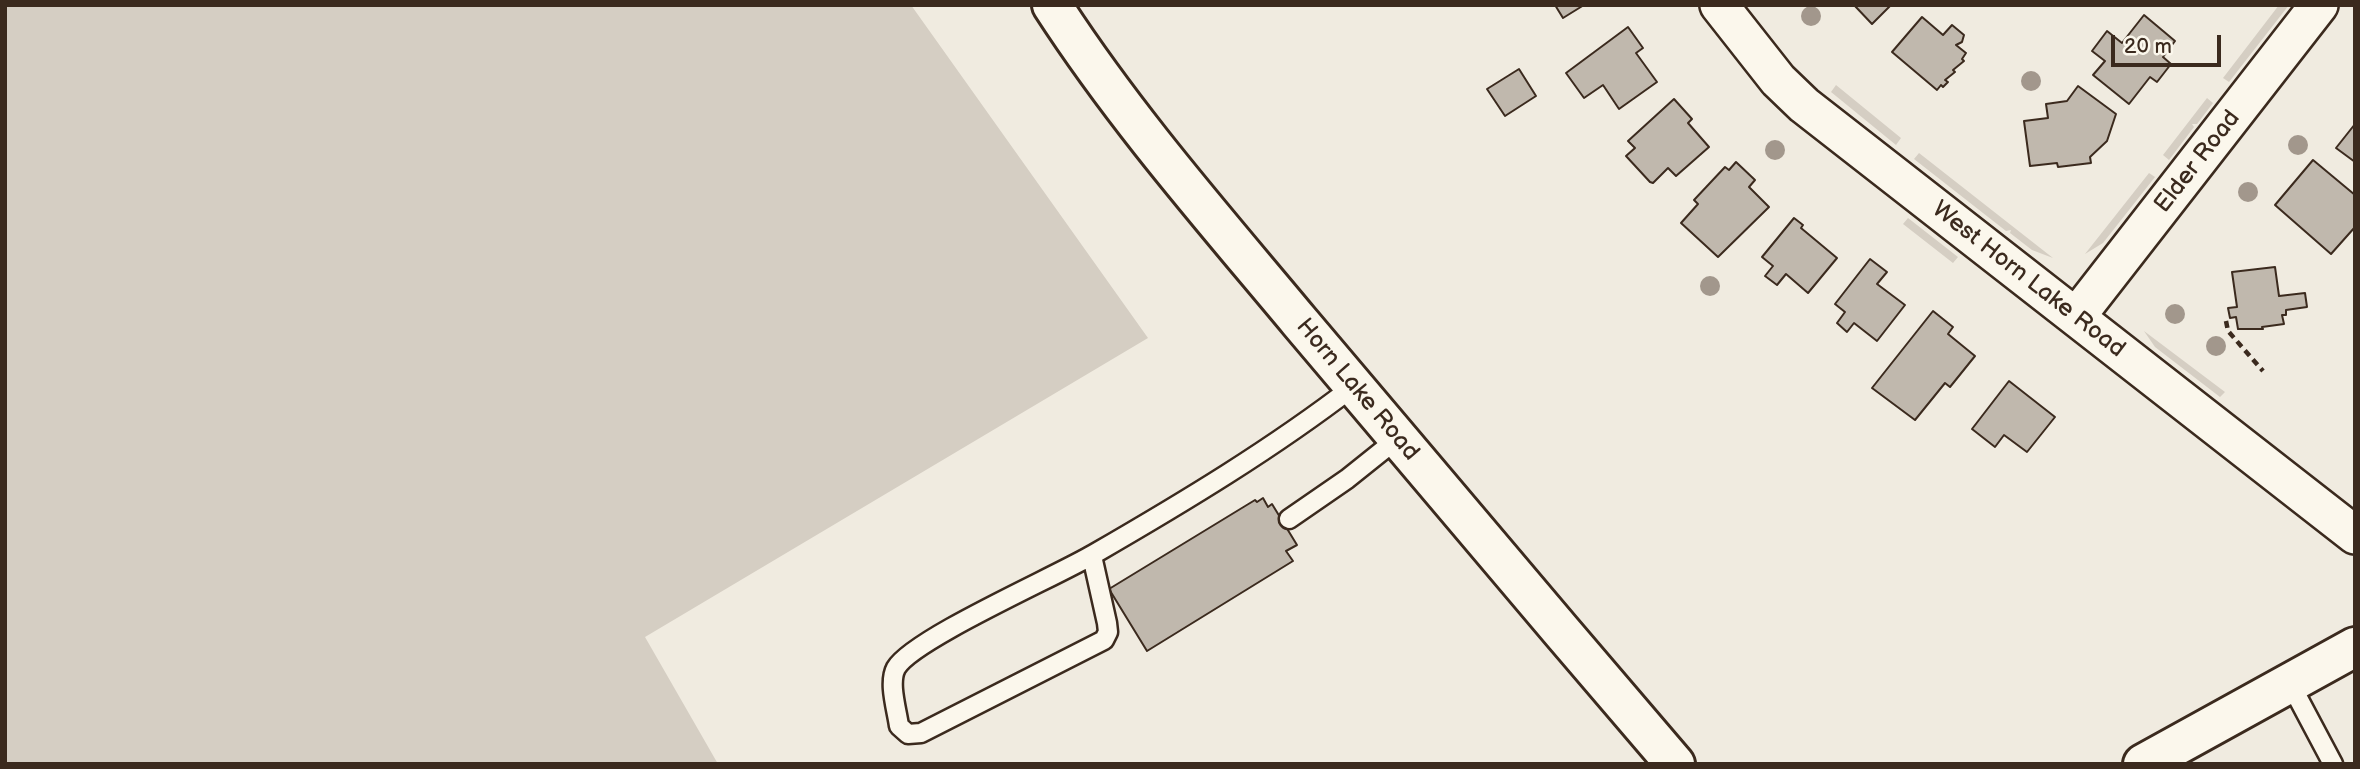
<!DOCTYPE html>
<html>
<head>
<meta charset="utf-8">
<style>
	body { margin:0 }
	#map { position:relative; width:2360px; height:769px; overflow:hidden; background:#f0ebe0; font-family:"Balsamiq Sans",sans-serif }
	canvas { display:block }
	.frame { position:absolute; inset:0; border:7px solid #3b2a1e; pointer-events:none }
	.scale { position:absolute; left:2111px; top:35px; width:110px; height:32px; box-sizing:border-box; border:4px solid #3b2a1e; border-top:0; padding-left:9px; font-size:21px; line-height:24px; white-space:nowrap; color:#3b2a1e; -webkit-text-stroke:5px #fbf7ec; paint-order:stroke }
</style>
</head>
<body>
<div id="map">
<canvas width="2360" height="769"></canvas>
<div class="frame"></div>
<div class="scale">20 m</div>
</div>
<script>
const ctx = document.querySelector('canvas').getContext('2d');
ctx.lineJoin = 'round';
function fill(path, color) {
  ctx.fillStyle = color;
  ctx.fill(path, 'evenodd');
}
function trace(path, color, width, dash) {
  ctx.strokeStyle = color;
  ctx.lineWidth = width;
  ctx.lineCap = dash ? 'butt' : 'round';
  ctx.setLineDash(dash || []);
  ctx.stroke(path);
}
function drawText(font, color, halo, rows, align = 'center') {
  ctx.font = font + ' "Balsamiq Sans",sans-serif';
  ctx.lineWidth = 5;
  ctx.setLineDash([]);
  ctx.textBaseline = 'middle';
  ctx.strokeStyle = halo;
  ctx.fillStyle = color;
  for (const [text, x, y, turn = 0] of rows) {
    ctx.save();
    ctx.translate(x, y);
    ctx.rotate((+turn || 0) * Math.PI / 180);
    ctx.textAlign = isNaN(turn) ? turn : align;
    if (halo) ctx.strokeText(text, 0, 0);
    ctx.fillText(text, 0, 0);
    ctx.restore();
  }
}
fill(new Path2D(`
	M5,5H911L1148,338L645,637L718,764H5Z
	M2279,5H2289L2229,82L2223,78Z
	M1836,85L1901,138L1896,145L1831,92Z
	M2207,98L2213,103L2197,124H2192L2194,127L2169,160L2163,155Z
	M1919,153L2053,258L2032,250L2010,233L2011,230L2006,231L1914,159Z
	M2149,173L2155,177L2103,243L2085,254Z
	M1908,218L1958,257L1953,263L1903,224Z
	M2144,331L2225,392L2220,397L2155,347Z`), '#d5cec3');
const building = new Path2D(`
	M1555,5H1584L1563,18Z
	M1854,5H1891L1872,24Z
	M2144,15L2175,41L2163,57L2171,64L2157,82L2150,77L2129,104L2093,75L2105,61L2092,51L2107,31L2122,43Z
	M1922,17L1943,35L1952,25L1964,35L1962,42L1956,45L1966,53L1962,59L1964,61L1953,70L1955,72L1945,80L1948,82L1943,87L1941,85L1937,90L1892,52Z
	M1628,27L1643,48L1636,53L1657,82L1619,109L1603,85L1584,98L1566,73Z
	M1519,69L1536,96L1505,116L1487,89Z
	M2078,86L2116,114L2107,141L2090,157L2091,163L2058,167L2057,163L2030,166L2024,121L2048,118L2046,104L2067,101Z
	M1674,99L1692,119L1688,123L1709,147L1676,176L1668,168L1653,183L1650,182L1626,156L1635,148L1628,141Z
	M2355,124V162L2336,148Z
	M2313,160L2355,195V227L2331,254L2275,205Z
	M1736,162L1755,180L1749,187L1769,207L1718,257L1681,223L1698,204L1694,200L1725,167L1729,170Z
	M1794,218L1803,225L1801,228L1837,258L1808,293L1786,274L1777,285L1765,276L1773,266L1762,257Z
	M1870,259L1887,272L1877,284L1905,305L1877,341L1854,323L1847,332L1837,323L1845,312L1835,304Z
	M2275,267L2279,296L2305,293L2307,307L2286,310V315H2282L2284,324L2262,327L2263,329H2238L2236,317L2230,318L2228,308L2237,307L2232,272Z
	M1933,311L1953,327L1948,334L1975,356L1950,387L1945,383L1915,420L1872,388Z
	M2009,381L2055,417L2027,452L2004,435L1995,447L1972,429Z
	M1263,498L1268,507L1272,504L1297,545L1286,551L1293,561L1147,651L1109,589L1255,500L1257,502Z`);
fill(building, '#c0b8ad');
trace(building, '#3b2a1e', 2);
const lane = new Path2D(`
	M1289,519L1347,479L1397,439
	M1092,556L1107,623L1108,632L1104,640L921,733L908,734L899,726C897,710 888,683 896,668C913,639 1057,576 1094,554C1184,502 1272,449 1354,386
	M2290,683L2333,764`);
const street = new Path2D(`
	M1719,5L1778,80L1804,105L2355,535
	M2076,317L2319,5`);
const secondary = new Path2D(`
	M1052,5C1125,118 1214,219 1299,321C1424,470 1549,617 1675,764
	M2143,764L2355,647`);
trace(lane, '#3b2a1e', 23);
trace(street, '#3b2a1e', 42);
trace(secondary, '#3b2a1e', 44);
trace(new Path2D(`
	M2226,321L2228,331L2263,371`), '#3b2a1e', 4.5, [7, 5]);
trace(lane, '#fbf7ec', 18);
trace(street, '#fbf7ec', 37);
trace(secondary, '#fbf7ec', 38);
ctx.fillStyle = '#a2978c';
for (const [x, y] of [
	[1811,16],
	[2031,81],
	[2298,145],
	[1775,150],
	[2248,192],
	[1710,286],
	[2175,314],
	[2216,346]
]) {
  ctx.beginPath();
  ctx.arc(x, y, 10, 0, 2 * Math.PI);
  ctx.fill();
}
drawText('24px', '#3b2a1e', '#fbf7ec', [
	["Elder Road",2198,162,-52],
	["West Horn Lake Road",2028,280,38],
	["Horn Lake Road",1357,390,50]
]);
</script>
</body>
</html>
